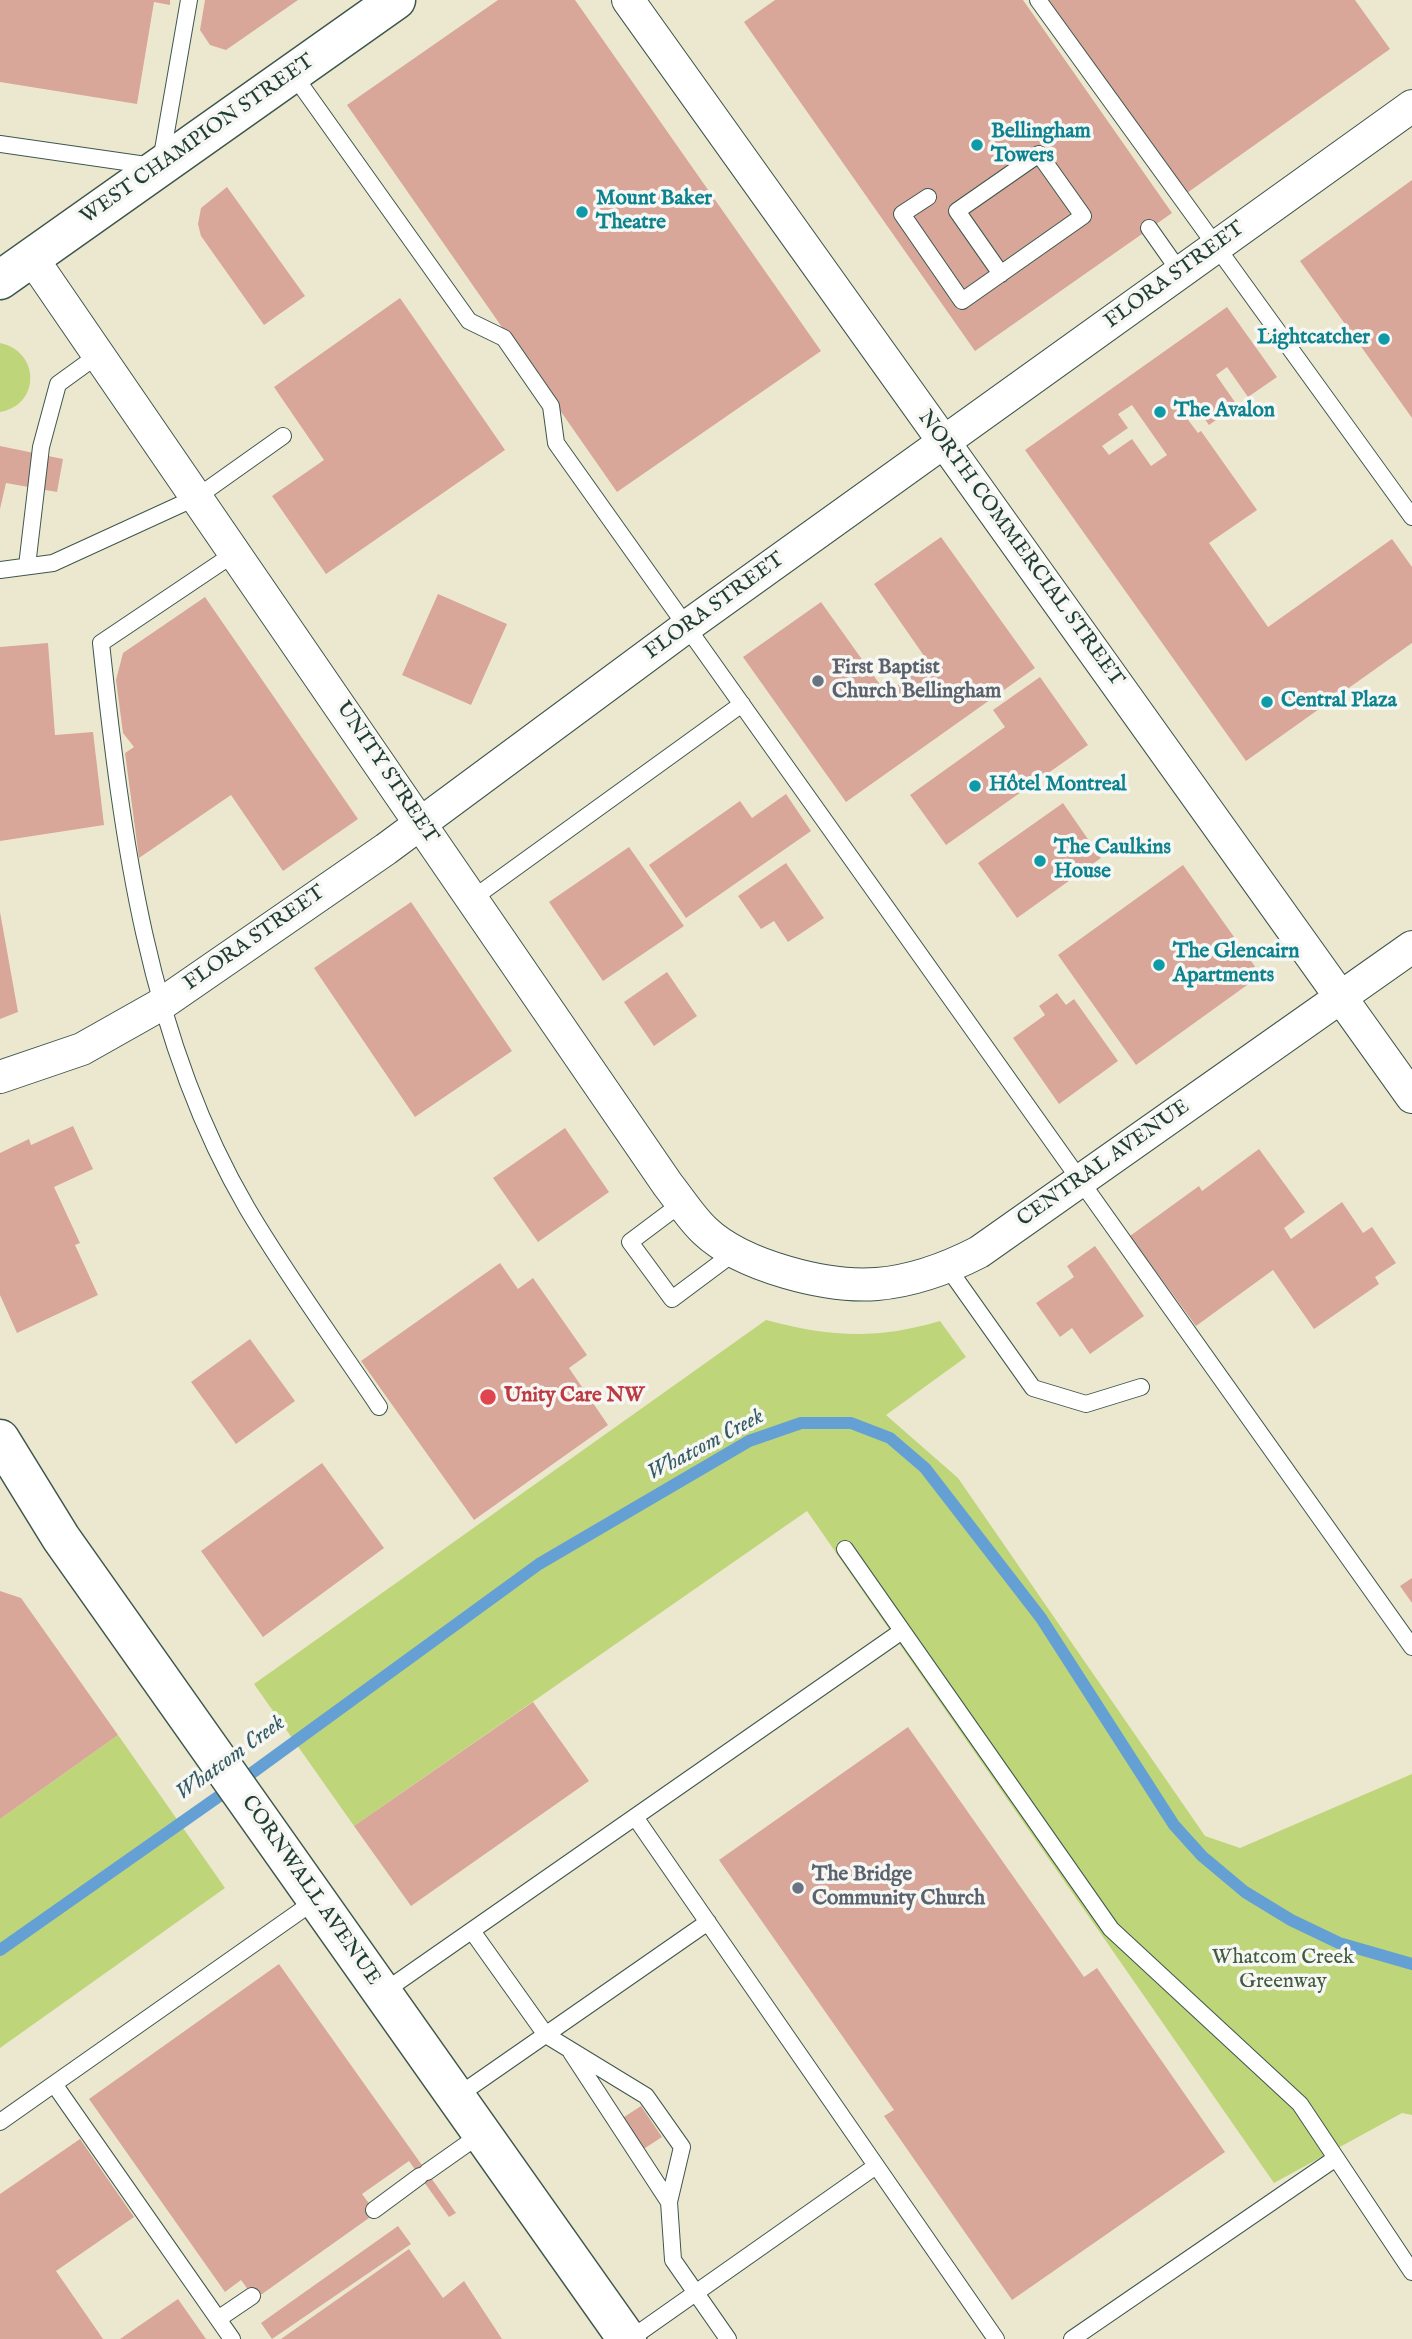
<!DOCTYPE html>
<html>
<head>
<meta charset="utf-8">
<style>
	body { margin:0 }
	canvas { display:block; background:#ece8d0 }
</style>
</head>
<body>
<canvas width="1412" height="2339"></canvas>
<script>
const ctx = document.querySelector('canvas').getContext('2d');
ctx.lineJoin = 'round';
function fill(path, color) {
  ctx.fillStyle = color;
  ctx.fill(path, 'evenodd');
}
function trace(path, color, width, dash) {
  ctx.strokeStyle = color;
  ctx.lineWidth = width;
  ctx.lineCap = dash ? 'butt' : 'round';
  ctx.setLineDash(dash || []);
  ctx.stroke(path);
}
function drawText(font, color, halo, rows, align = 'center') {
  ctx.font = font + ' "IM FELL English",serif';
  ctx.lineWidth = 7;
  ctx.setLineDash([]);
  ctx.textBaseline = 'middle';
  ctx.strokeStyle = halo;
  ctx.fillStyle = color;
  for (const [text, x, y, turn = 0] of rows) {
    ctx.save();
    ctx.translate(x, y);
    ctx.rotate((+turn || 0) * Math.PI / 180);
    ctx.textAlign = isNaN(turn) ? turn : align;
    if (halo) ctx.strokeText(text, 0, 0);
    ctx.fillText(text, 0, 0);
    ctx.restore();
  }
}
fill(new Path2D(`
	M0,343C40,351 41,405 0,412Z
	M766,1320C831,1337 875,1340 940,1321L966,1357L886,1415L958,1478L1205,1836L1240,1848L1412,1774V2115L1402,2113L1274,2183L807,1511L354,1826L254,1684Z
	M118,1735L225,1888L0,2048V1819Z`), '#bed57a');
trace(new Path2D(`
	M0,1950L245,1778L539,1564L749,1441L801,1423H851L890,1438L925,1468L1041,1618L1174,1825L1202,1856L1245,1892L1291,1920L1339,1943L1412,1964`), '#65a0d5', 12);
fill(new Path2D(`
	M0,0H170V5L154,2L137,104L0,82Z
	M205,0H298L226,50L210,45L200,30Z
	M498,0H575L821,351L617,492L347,105Z
	M775,0H1023L1172,213L975,351L744,22Z
	M1049,0H1355L1390,49L1187,193Z
	M1412,180V418L1300,261Z
	M227,187L305,296L264,325L201,236L198,224L201,208Z
	M400,298L505,450L326,574L272,496L324,460L274,387Z
	M1227,307L1277,377L1248,397L1227,367L1216,375L1237,405L1209,425L1188,396L1176,404L1198,433L1201,431L1257,510L1209,543L1268,627L1392,539L1412,567V643L1246,761L1025,450ZM1132,405L1167,455L1151,466L1132,439L1109,455L1102,446L1128,428L1118,414Z
	M0,446L63,459L57,492L6,483L0,509Z
	M941,537L1035,668L846,802L743,657L821,602L886,693L929,663L874,584Z
	M438,594L507,624L471,705L402,675Z
	M205,597L358,819L283,871L231,795L139,858L125,753L134,747L123,733L116,680L123,653Z
	M48,643L55,735L93,732L104,825L0,841V647Z
	M1040,677L1088,745L946,845L910,795L1005,727L993,710Z
	M786,794L811,831L686,918L649,865L740,801L752,818Z
	M1063,803L1101,858L1017,918L978,863Z
	M629,847L684,926L603,981L549,902Z
	M786,863L824,918L788,942L774,921L761,929L738,896Z
	M1183,865L1261,975L1136,1065L1058,955Z
	M411,902L512,1051L415,1117L314,968Z
	M0,912L18,1012L0,1019Z
	M667,972L697,1016L654,1046L624,1002Z
	M1057,993L1066,1005L1074,999L1118,1061L1059,1104L1013,1038L1045,1015L1039,1006Z
	M73,1126L93,1169L54,1187L80,1243L75,1245L98,1295L17,1333L0,1295V1153L29,1139L31,1145Z
	M565,1128L609,1192L538,1242L493,1178Z
	M1259,1149L1305,1212L1284,1228L1291,1239L1342,1202L1363,1233L1372,1227L1396,1263L1375,1277L1379,1284L1314,1329L1273,1270L1196,1326L1130,1236L1199,1186L1202,1191Z
	M1095,1246L1144,1316L1090,1354L1072,1328L1060,1337L1036,1303L1074,1277L1067,1266Z
	M500,1263L518,1289L533,1278L587,1355L569,1368L608,1425L474,1520L361,1361Z
	M250,1339L295,1401L236,1444L191,1382Z
	M322,1463L384,1548L263,1637L201,1551Z
	M1412,1578V1603L1400,1586Z
	M0,1591L21,1598L118,1735L0,1819Z
	M533,1702L589,1781L411,1906L354,1826Z
	M908,1727L1084,1977L1097,1968L1225,2152L1012,2300L884,2116L894,2110L719,1860Z
	M279,1964L456,2213L449,2217L409,2161L362,2194L376,2213L255,2299L241,2280L225,2292L89,2099Z
	M641,2106L662,2137L642,2150L621,2119Z
	M80,2139L134,2217L56,2271L103,2339H0V2194Z
	M398,2226L411,2244L272,2339L261,2323Z
	M409,2249L443,2298L464,2281L502,2339H281Z
	M178,2299L206,2339H120Z`), '#d9a69a');
const service = new Path2D(`
	M1038,0L1412,517
	M293,74L469,321L504,338L551,406L556,443L1412,1647
	M0,144L160,167L189,0
	M928,197L902,214L962,301L1083,216L1039,154L957,211L1001,274
	M1149,228L1180,272
	M235,553L101,643C122,837 147,1037 247,1208C287,1276 335,1341 379,1407
	M27,566L41,447L58,384L98,355
	M0,570L53,563L197,497L283,436
	M472,899L742,704
	M682,1203L630,1242L672,1299L735,1252
	M948,1268L1033,1388L1086,1404L1141,1387
	M845,1549L1111,1929L1300,2104L1412,2272
	M635,1817L996,2339
	M472,1931L546,2035L646,2096L682,2147L669,2202L673,2260L728,2339
	M382,1993L902,1631
	M571,2052L669,2202
	M54,2084L316,1900
	M456,2097L708,1922
	M0,2122L54,2084L232,2339
	M427,2172L481,2134
	M374,2210L420,2176
	M218,2319L252,2296
	M630,2339L876,2166
	M1072,2339L1336,2158`);
const minor = new Path2D(`
	M628,0L1412,1097
	M32,258L668,1185C680,1200 691,1218 705,1231C742,1266 827,1288 877,1284C913,1281 948,1268 979,1252L1412,947
	M0,1077L82,1049L160,1005L386,849L686,627L1412,106`);
const tertiary = new Path2D(`
	M0,280L396,0
	M0,1439L61,1538L627,2339`);
trace(service, '#3e574b', 18);
trace(minor, '#3e574b', 34);
trace(tertiary, '#3e574b', 41);
trace(service, '#fff', 16);
trace(minor, '#fff', 32);
trace(tertiary, '#fff', 38);
for (const [x, y, r, color] of [
	[977,145,7,"#0f9aa8"],
	[582,212,7,"#0f9aa8"],
	[1384,339,7,"#0f9aa8"],
	[1160,412,7,"#0f9aa8"],
	[818,681,7,"#6b7280"],
	[1267,702,7,"#0f9aa8"],
	[975,786,7,"#0f9aa8"],
	[1040,861,7,"#0f9aa8"],
	[1159,965,7,"#0f9aa8"],
	[488,1397,9,"#e0444e"],
	[798,1888,7,"#6b7280"]
]) {
  const dot = new Path2D();
  dot.arc(x, y, r, 0, 2 * Math.PI);
  ctx.fillStyle = color;
  ctx.fill(dot);
  trace(dot, '#f6f6f2', 2.5);
}
drawText('bold 21px', '#0d838f', '#f6f6f2', [
	["Bellingham",991,133],
	["Towers",991,157],
	["Mount Baker",596,200],
	["Theatre",596,224],
	["Lightcatcher",1370,339,"right"],
	["The Avalon",1174,412],
	["Central Plaza",1281,702],
	["Hôtel Montreal",989,786],
	["The Caulkins",1054,849],
	["House",1054,873],
	["The Glencairn",1173,953],
	["Apartments",1173,977]
], 'left');
drawText('21px', '#1f3d34', '#f6f6f2', [
	["WEST CHAMPION STREET",198,140,-35],
	["FLORA STREET",1175,276,-36],
	["NORTH COMMERCIAL STREET",1020,549,54],
	["FLORA STREET",715,607,-36],
	["UNITY STREET",386,773,56],
	["FLORA STREET",255,939,-35],
	["CENTRAL AVENUE",1104,1164,-35],
	["CORNWALL AVENUE",310,1891,55]
]);
drawText('bold 21px', '#5b616d', '#f6f6f2', [
	["First Baptist",832,669],
	["Church Bellingham",832,693],
	["The Bridge",812,1876],
	["Community Church",812,1900]
], 'left');
drawText('bold 21px', '#be3a42', '#f6f6f2', [
	["Unity Care NW",504,1397]
], 'left');
drawText('21px', '#3f5b42', '#f6f6f2', [
	["Whatcom Creek",1283,1959],
	["Greenway",1283,1983]
]);
drawText('italic 23px', '#345b64', '#f6f6f2', [
	["Whatcom Creek",706,1446,-28],
	["Whatcom Creek",231,1759,-36]
]);
</script>
</body>
</html>
